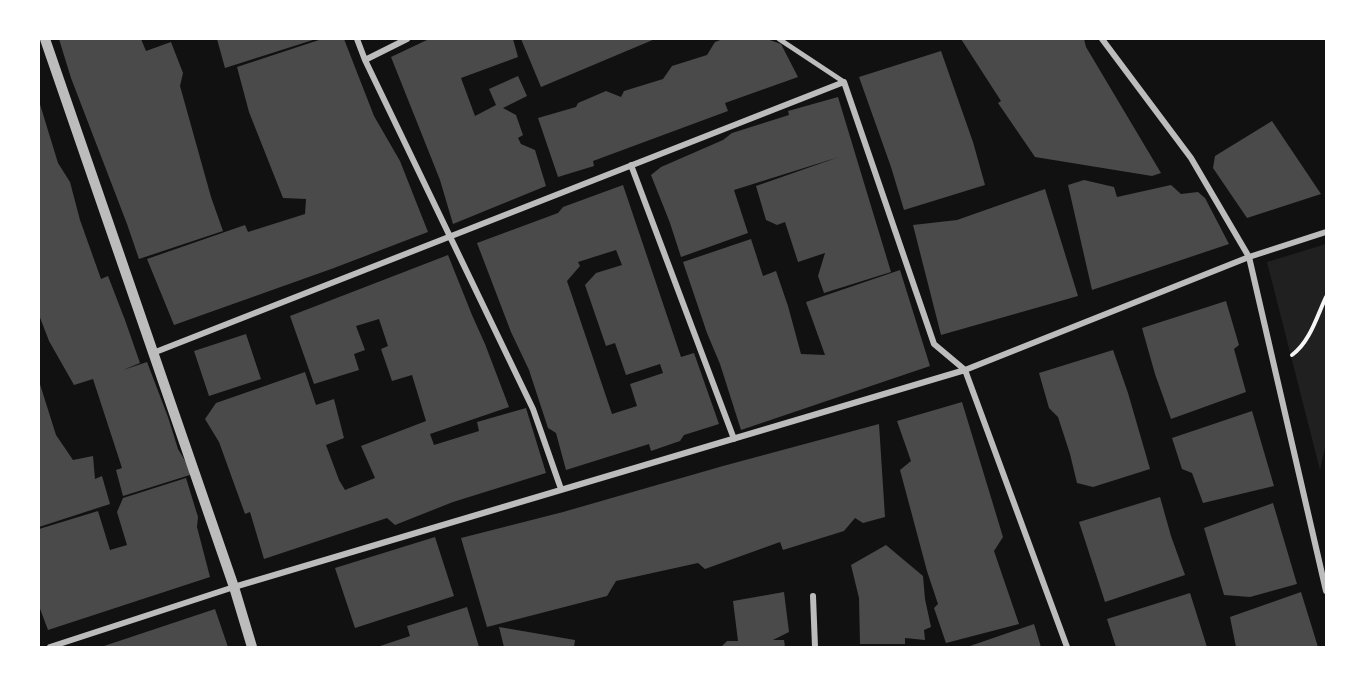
<!DOCTYPE html>
<html>
<head>
<meta charset="utf-8">
<style>
	body { margin:0 }
	#map { position:relative; width:1365px; height:686px; overflow:hidden; background:#111; font-family:"PT Sans Narrow",sans-serif }
	canvas { display:block }
	.frame { position:absolute; inset:0; border:40px solid #fff; pointer-events:none }
</style>
</head>
<body>
<div id="map">
<canvas width="1365" height="686"></canvas>
<div class="frame"></div>
</div>
<script>
const ctx = document.querySelector('canvas').getContext('2d');
ctx.lineJoin = 'round';
function fill(path, color) {
  ctx.fillStyle = color;
  ctx.fill(path, 'evenodd');
}
function trace(path, color, width, dash) {
  ctx.strokeStyle = color;
  ctx.lineWidth = width;
  ctx.lineCap = dash ? 'butt' : 'round';
  ctx.setLineDash(dash || []);
  ctx.stroke(path);
}
fill(new Path2D(`
	M1326,244V443L1320,470L1267,262Z`), '#202020');
fill(new Path2D(`
	M59,39H141L146,51L171,42L183,73L180,86L211,197L223,231L139,259L127,224L71,78Z
	M217,39H316L225,68Z
	M322,39H344L374,116L400,161L428,232L334,268L174,325L147,259L245,225L248,232L305,214L306,199L283,198L249,112L237,67Z
	M429,39H513L518,57L461,78L475,116L496,105L489,89L518,76L527,96L503,108L516,115L523,135L518,138L521,144L535,150L546,186L453,224L440,180L391,57Z
	M521,39H655L541,87Z
	M723,39H767L781,44L798,77L725,103L728,111L593,161L594,166L558,177L538,118L576,107L578,103L606,91L621,97L624,91L663,79L672,66L707,55L715,42Z
	M961,39H1084L1086,47L1161,173L1152,176L1035,157L998,103L1001,101Z
	M941,51L973,142L985,185L904,210L891,167L859,77Z
	M838,97L891,272L824,293L818,276L825,253L798,262L785,222L777,225L766,220L756,186L839,157L734,190L748,233L681,257L670,223L651,175L661,167L723,140L732,133L789,115L788,111Z
	M39,101L58,163L70,182L80,220L101,279L108,276L125,320L140,363L123,370L147,362L168,417L178,449L193,474L123,496L116,470L122,468L93,379L74,385L49,341L39,315Z
	M1272,121L1321,194L1247,218L1213,168L1215,156Z
	M1084,180L1114,187L1117,197L1171,185L1181,194L1198,192L1205,198L1229,244L1092,290L1068,185Z
	M623,185L681,357L694,353L719,424L684,435L680,441L651,451L649,444L566,470L556,433L548,428L529,370L511,332L477,243L558,213L563,207ZM616,250L622,265L596,273L585,285L606,346L615,343L626,375L660,364L663,373L630,384L637,406L612,414L567,281L580,266L578,262Z
	M1045,189L1078,296L941,335L913,225L957,220Z
	M751,239L763,276L776,271L788,306L801,354L825,355L806,302L900,270L930,366L741,430L720,364L707,333L683,262Z
	M448,255L472,315L485,344L509,407L430,434L434,445L479,431L477,422L526,408L546,473L453,502L395,525L387,518L264,559L250,512L245,514L219,442L205,419L216,403L305,372L316,405L334,399L344,438L326,445L339,480L345,490L375,478L361,446L426,421L412,375L392,381L381,349L388,346L379,319L356,326L365,350L354,354L359,370L314,384L290,316Z
	M1226,301L1239,345L1234,349L1246,392L1171,419L1155,374L1142,328Z
	M246,334L261,379L209,396L194,351Z
	M1113,350L1128,393L1150,469L1093,487L1077,483L1070,454L1058,417L1049,408L1039,373Z
	M39,381L56,435L73,460L93,456L95,479L102,476L110,504L39,527Z
	M962,402L1003,537L994,551L1019,624L946,643L934,608L938,604L927,571L900,470L911,461L897,421Z
	M1252,411L1274,486L1203,503L1192,473L1182,469L1172,438Z
	M879,424L885,517L863,523L855,518L844,531L783,550L780,542L705,569L698,563L616,581L607,596L487,627L461,538L563,512L723,466Z
	M186,478L198,517L197,527L210,577L48,630L39,606V529L98,511L110,550L127,545L117,512L123,498Z
	M1160,497L1171,536L1185,575L1105,602L1079,522Z
	M1273,503L1297,584L1250,597L1224,595L1204,528Z
	M435,537L454,596L355,628L335,568Z
	M886,545L923,576L925,599L931,627L924,630L925,640L905,638V644H860L859,598L851,565Z
	M784,592L789,632L773,640H784L785,647H721L727,641H738L733,601Z
	M1301,592L1318,647H1236L1230,617Z
	M1190,593L1207,647H1116L1107,619Z
	M467,607L479,647H377L410,636L407,626Z
	M215,609L228,647H101Z
	M1034,624L1041,647H967Z
	M499,627L575,640L574,647H504Z`), '#4a4a4a');
trace(new Path2D(`
	M1292,355C1310,342 1317,316 1326,297`), '#f5f5f5', 4);
trace(new Path2D(`
	M779,39L844,82`), '#bcbcbc', 5);
trace(new Path2D(`
	M357,39L365,60L533,409L561,489
	M1102,39L1191,158L1249,257L1326,591
	M365,60L407,39
	M631,165L734,439
	M153,353L844,82L934,344L965,370L1067,647
	M813,596L815,647
	M50,647L234,587L965,370L1249,257L1326,232`), '#bcbcbc', 6);
trace(new Path2D(`
	M45,39L234,587L252,647`), '#bcbcbc', 10);
</script>
</body>
</html>
